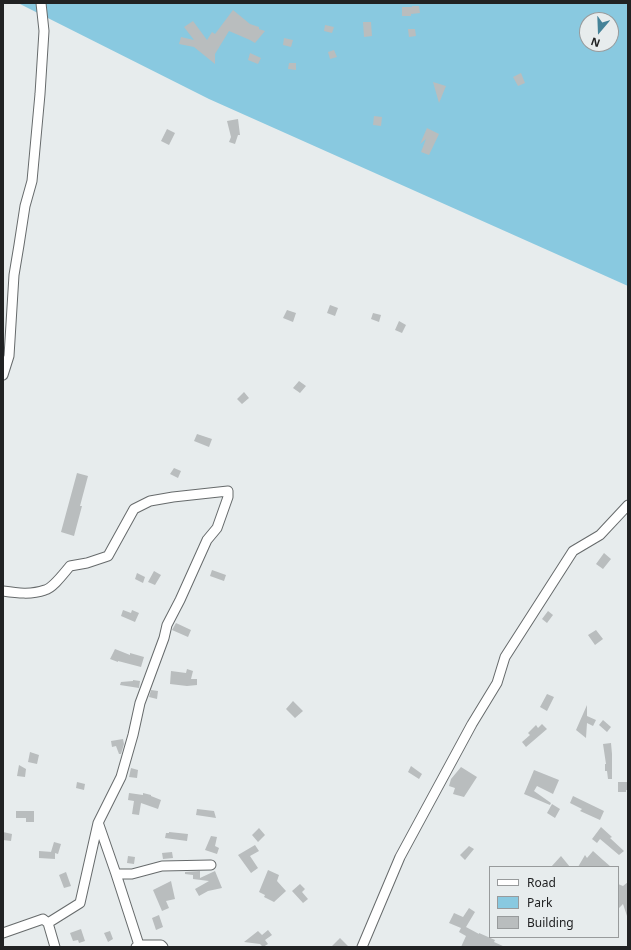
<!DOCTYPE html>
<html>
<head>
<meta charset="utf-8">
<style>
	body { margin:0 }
	#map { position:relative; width:631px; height:950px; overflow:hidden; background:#e7eced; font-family:"Noto Sans",sans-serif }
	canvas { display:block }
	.frame { position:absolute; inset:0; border:4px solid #212223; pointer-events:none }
	.legend { position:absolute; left:489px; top:866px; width:130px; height:72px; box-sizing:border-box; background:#e7eced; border:1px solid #989b9c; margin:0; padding:5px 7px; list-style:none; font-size:12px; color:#212223 }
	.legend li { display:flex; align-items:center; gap:8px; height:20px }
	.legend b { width:20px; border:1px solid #989b9c }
	.north { position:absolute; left:579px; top:12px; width:40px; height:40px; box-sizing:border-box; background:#e7eced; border:1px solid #989b9c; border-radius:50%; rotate:199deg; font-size:11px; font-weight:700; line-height:16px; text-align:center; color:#212223 }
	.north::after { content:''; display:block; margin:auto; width:14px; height:18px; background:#448298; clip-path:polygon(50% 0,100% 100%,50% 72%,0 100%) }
</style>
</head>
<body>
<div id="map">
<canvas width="631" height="950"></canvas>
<div class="frame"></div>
<ul class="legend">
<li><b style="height:5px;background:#fff"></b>Road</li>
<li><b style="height:11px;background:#89c9e0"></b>Park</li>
<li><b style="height:11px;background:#b9bdbe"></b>Building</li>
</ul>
<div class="north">N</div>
</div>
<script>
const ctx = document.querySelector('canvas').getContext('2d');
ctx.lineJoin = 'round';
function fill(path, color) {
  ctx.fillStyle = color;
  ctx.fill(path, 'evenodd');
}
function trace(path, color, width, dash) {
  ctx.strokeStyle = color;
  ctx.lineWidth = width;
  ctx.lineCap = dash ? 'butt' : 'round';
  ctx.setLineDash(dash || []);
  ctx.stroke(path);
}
fill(new Path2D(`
	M18,3H628V286L209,99ZM587,20H611V44H587Z`), '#89c9e0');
fill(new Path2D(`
	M412,6H419L420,13L411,14V16H402V7H412Z
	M233,10L250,24L259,27V29L265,31L255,43L250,40L229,31L215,54V64L194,47L179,44L181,37L194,40L184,27L193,21L207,40L212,32L215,34Z
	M363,22H371L372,36L364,37Z
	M325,25L334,27L332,33L324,31Z
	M408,29H415L416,36L409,37Z
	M284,38L293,40L291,47L283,45Z
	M334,50L337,57L330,59L328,52Z
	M250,53L261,58L258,64L248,60Z
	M289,63H296V70L288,69Z
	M521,73L525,83L518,86L513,77Z
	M433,82L446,86L439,103Z
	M374,116L382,117L381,126L373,125Z
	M238,119L240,135H238L235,144L229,142L231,137L227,121Z
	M427,128L439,134L429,155L421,152L426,139L420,144Z
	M167,129L175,133L169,145L161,141Z
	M330,305L338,308L335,316L327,313Z
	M287,310L296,313L293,322L283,318Z
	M373,313L381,315L379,322L371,319Z
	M399,321L406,325L402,333L395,330Z
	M299,381L306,386L300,393L293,388Z
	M244,392L249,398L242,404L237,399Z
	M197,434L212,439L209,447L194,441Z
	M174,468L181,471L178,478L170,474Z
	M77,473L88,476L80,506H82L74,536L61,532Z
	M604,553L611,559L603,569L596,564Z
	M212,570L226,575L224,581L210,576Z
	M154,571L161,575L155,585L148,582Z
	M137,573L145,577L143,583L135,579Z
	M123,610L131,613L132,610L139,613L135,622L121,616Z
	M548,611L553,615L547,623L542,619Z
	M176,623L191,630L188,637L172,630Z
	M596,630L603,639L595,645L588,635Z
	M115,649L130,655V653L144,657L141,667L118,661V662L110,659Z
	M187,669L193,671L191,679H197V685L187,686L170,684L171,671L186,673Z
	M133,680L140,681L139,688L120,685L121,682L133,681Z
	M151,690L158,691L157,699L149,697Z
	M547,694L554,697L547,711L540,707Z
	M293,701L303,711L295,718L286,709Z
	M587,705V716L596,720L593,726L587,723L586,738L576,730Z
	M603,720L611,727L607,732L599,725Z
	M542,724L547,729L526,747L522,742L530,735L528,733L536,725L538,728Z
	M123,739L124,744L121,754H119L116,746L112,747L111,741Z
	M611,743L612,754V779H608L607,771H605V764H606L603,744Z
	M30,752L39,755L37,764L28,762Z
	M19,765L26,769L25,777L17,776Z
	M411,766L422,774L419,779L408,772Z
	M461,767L477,777L464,797L453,794L455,788L449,786L451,779Z
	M131,768L138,770L137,778L129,777Z
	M534,770L559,780L553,794L537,786L534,791L551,803L550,805L524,794Z
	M77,782L85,784L84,790L76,788Z
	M618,782H628V790H626V792H618Z
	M129,793L143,795V793L151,795V796L161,800L158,809L141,803L139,815L132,814L134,801L128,800Z
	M573,796L604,811L600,820L580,811L582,809L570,803Z
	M552,804L560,809L555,818L547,813Z
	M197,809L214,811L216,818L196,815Z
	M16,811H34V822H26V818H16Z
	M601,827L612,837L610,838L624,851L619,855L600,839L597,843L592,839Z
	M259,828L265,835L258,842L252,835Z
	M3,832L12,834L11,841L3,840Z
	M169,832L188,834L187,841L165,838L166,833H169Z
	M211,836L217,837L215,846L219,848L217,854L205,850Z
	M54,842L61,844L58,854L55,853V859L39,858V851L52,852H51Z
	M255,845L259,851L250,856L258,868L251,873L238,855Z
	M469,846L474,849L465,860L460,855Z
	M593,851L603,860L611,867H578L585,855L587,858Z
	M172,852L173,858L163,859L162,853Z
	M128,856L135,857L134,864L127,863Z
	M561,856L570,867H551Z
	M268,870L279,875L277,881L286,891L274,902L264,897L265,895L259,892Z
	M200,871V878L215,871L222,888L208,891L199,896L195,889L209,881L193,879V875L185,874V872Z
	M66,872L71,886L64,888L59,875Z
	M171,881L175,899L166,901L169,908L162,911L153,890Z
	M628,882V916H627L623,904L618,909V884L623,886Z
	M300,884L305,889L302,892L308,899L303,903L292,891Z
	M469,908L475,912L466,927L479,934V933L495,940L494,942L505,947H461L466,936L459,932L461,928L449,923L454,913L463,917Z
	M159,915L163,927L156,930L152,918Z
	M81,929L85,941L79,943L78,940L73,941L70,933Z
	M268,930L272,935L265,940L268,944L263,947L260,944L244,942L258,931L262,935Z
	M110,931L113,939L108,942L104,933Z
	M340,938L349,947H331Z`), '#b9bdbe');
const minor = new Path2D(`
	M3,375L9,356L14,275L19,245L25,206L32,181L40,94L44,31L41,3
	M3,591C17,593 31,595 45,590C53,588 64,573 70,566L87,563L108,556L134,509L150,501L173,497L228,491V497L217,528L207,540L180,600L167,625L164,638L140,703L133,735L121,777L98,823L80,903L48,923
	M99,825L116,874H132L162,866L211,865
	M116,874L139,945
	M3,933L43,919L48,923L55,947
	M136,947L139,945H161L163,947
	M362,947L400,857L472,724L497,683L505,657L573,551L600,535L628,505`);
trace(minor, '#666a6b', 11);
trace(minor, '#fff', 9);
</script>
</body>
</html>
